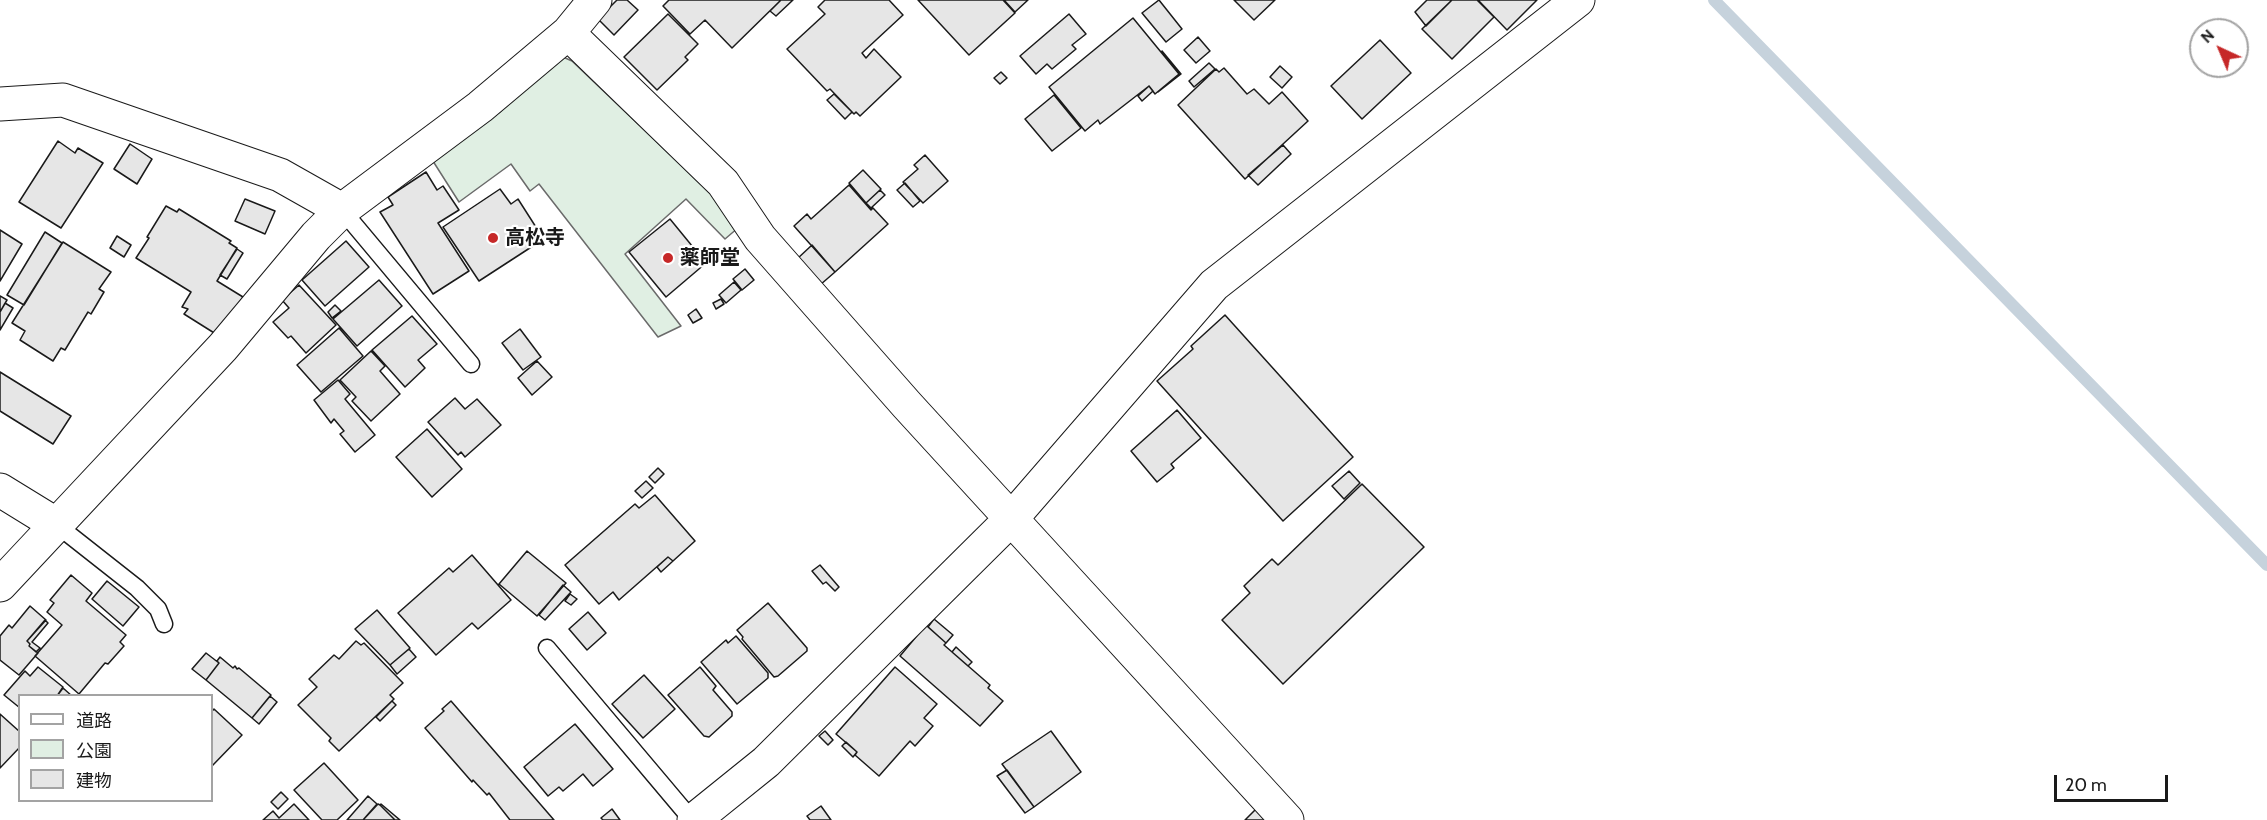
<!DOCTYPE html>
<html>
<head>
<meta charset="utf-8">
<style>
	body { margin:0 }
	#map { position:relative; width:2267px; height:820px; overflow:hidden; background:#fff; font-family:Cabin,"Noto Sans JP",sans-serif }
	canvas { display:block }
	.legend { position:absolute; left:18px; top:694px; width:195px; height:108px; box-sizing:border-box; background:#fff; border:2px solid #a3a3a3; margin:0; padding:8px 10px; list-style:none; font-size:18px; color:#1a1a1a }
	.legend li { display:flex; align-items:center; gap:12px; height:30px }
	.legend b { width:30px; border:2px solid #a3a3a3 }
	.north { position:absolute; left:2189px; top:18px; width:60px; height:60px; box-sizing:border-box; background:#fff; border:2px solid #a3a3a3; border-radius:50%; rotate:316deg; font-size:16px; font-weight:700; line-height:24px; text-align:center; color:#1a1a1a }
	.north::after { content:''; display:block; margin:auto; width:21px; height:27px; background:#c62828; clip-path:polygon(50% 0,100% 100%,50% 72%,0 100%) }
	.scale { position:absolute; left:2054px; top:775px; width:114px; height:27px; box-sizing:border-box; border:3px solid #1a1a1a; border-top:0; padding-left:8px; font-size:18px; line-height:21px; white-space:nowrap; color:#1a1a1a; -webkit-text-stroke:4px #fff; paint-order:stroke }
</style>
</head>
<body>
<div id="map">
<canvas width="2267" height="820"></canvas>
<ul class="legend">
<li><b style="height:8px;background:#fff"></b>道路</li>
<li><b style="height:16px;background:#e0efe3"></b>公園</li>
<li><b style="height:16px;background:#e6e6e6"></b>建物</li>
</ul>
<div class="north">N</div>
<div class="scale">20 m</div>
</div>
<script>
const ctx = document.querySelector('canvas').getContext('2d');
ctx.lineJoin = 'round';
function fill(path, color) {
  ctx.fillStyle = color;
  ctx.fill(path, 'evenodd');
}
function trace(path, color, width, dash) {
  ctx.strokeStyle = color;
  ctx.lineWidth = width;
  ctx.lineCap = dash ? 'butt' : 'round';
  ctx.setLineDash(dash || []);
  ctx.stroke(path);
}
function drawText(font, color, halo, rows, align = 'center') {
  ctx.font = font + ' Cabin,"Noto Sans JP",sans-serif';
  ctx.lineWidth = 4.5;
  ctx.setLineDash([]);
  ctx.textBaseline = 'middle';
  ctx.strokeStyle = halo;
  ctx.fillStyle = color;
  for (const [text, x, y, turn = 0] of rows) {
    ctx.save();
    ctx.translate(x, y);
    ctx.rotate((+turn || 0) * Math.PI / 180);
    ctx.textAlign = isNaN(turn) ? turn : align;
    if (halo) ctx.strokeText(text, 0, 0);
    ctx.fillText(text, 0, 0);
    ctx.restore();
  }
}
const green = new Path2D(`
	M563,57L572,61L725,207L739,227L725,239L686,199L625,254L681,326L658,337L539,184L530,191L511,164L459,202L431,158L500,112L553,62Z`);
fill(green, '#e0efe3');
trace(green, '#6a6a6a', 1.5);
trace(new Path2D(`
	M1714,0L2267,565`), '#c6d2dc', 12);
const building = new Path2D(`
	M617,0H627L638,10L614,35L598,19Z
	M669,0H781L732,48L705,20L690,34L663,6Z
	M781,0H793L776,16L770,11Z
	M825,0H889L903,15L862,53L866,58L874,49L901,77L860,116L856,112L854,114L830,89L827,91L787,49L825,14L818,7Z
	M918,0H1003L1015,13L969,55Z
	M1004,0H1028L1015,12Z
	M1159,0L1182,29L1166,42L1142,13Z
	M1234,0H1275L1254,20Z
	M1427,0H1452L1426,26L1415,12Z
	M1452,0H1477L1494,17L1452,59L1422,29Z
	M1478,0H1537L1507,30Z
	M668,14L698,44L685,57L688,60L657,90L624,57Z
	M1069,14L1086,34L1072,45L1076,49L1052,69L1047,64L1036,74L1020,56Z
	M1133,18L1179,74L1155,94L1149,86L1100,124L1098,120L1085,131L1049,87Z
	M1198,37L1210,51L1196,63L1184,50Z
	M1380,40L1411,73L1362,119L1331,86Z
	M1162,51L1181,74L1158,92L1179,74Z
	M1209,63L1215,69L1194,87L1189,81Z
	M1280,66L1292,77L1282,88L1270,77Z
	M1224,68L1247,94L1254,89L1269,104L1282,92L1308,121L1245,179L1178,105L1216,69L1219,72Z
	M1001,72L1007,78L1000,84L994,78Z
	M1149,86L1153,91L1142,101L1138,96Z
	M834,94L852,112L845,119L827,100Z
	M1054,95L1081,128L1052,151L1025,119Z
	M58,141L75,153L78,148L103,163L61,228L19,202Z
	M130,144L152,159L137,184L114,169Z
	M1283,145L1291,154L1258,185L1248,175Z
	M925,155L948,181L923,203L903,182L918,169L914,165Z
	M863,170L881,189L866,203L849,183Z
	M426,172L437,190L443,186L459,210L438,223L469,271L433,294L380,212L393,205L388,197Z
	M905,183L920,201L913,207L897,190Z
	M849,185L871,210L873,208L888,224L835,272L794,226L807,214L811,219Z
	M500,189L511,204L518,199L541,235L533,241L536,244L479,281L443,227Z
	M880,190L885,195L871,208L866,203Z
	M245,199L275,211L265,234L235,221Z
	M166,206L177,212L179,209L231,241L229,243L237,248L217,281L243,297L219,336L184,314L188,309L182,307L191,292L136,258L149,238L147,237Z
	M670,219L706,263L666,297L629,252Z
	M0,230L22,244L0,281Z
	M45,232L62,243L24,305L7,295Z
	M117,236L131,245L124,257L110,248Z
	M346,241L369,267L325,306L302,280Z
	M63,242L111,272L99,289L104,292L91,314L88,312L65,350L61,348L53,361L20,340L25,331L12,323Z
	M812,245L835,272L820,285L797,259Z
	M237,249L243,253L227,279L220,275Z
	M745,269L754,280L742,290L733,279Z
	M379,280L402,306L357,346L333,319Z
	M734,282L741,290L726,303L719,295Z
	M299,285L336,325L306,353L291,336L288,338L273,322L289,308L282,300Z
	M0,296L7,300L0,312Z
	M721,299L724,304L716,309L713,303Z
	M5,303L13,308L0,330V312Z
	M335,305L341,311L332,318L328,312Z
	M696,309L702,318L693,323L688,315Z
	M1225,315L1353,457L1283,521L1157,381L1193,349L1191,346Z
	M412,316L437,344L418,360L425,368L405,387L372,350Z
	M339,328L363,356L321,392L297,365Z
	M520,329L541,357L523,370L502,343Z
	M371,351L385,366L380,371L400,394L371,421L352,401L356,397L340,380Z
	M537,361L552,377L532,395L518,378Z
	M0,372L71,416L53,444L0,411Z
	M338,380L350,394L345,399L375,435L355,452L340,434L344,431L334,419L331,423L314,400Z
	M455,398L465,409L477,399L501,425L465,457L461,452L458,455L428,422Z
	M1177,410L1201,438L1171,464L1174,468L1157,482L1131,451Z
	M427,429L462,469L432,497L396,457Z
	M658,468L664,474L655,483L649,477Z
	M1349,471L1360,483L1344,499L1332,486Z
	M646,481L653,488L642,498L635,491Z
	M1362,484L1424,547L1283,684L1222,620L1250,593L1244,586L1272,559L1278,565Z
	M655,495L695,541L673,561L668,557L619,600L613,592L599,604L565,565L635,504L639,508Z
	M527,551L566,583L537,616L499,584Z
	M472,555L511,600L478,629L472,623L436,655L398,613L449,568L453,572Z
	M668,557L673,561L661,572L657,567Z
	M820,565L839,587L835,591L826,582L823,584L812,571Z
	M71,575L92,593L86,601L126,635L120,642L124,646L108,664L105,663L79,694L35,656L62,625L47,612L54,603L50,600Z
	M107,581L139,607L123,626L92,599Z
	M563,585L571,592L545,620L539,615Z
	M570,594L577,599L571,605L565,601Z
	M768,603L807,648V651L778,676L774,677L742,639L743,637L737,630Z
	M30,606L46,620L27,641L30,644L29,646L38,653L19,675L0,660V636L9,625L12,628Z
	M377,610L410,648L390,665L355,629Z
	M588,612L606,633L587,650L569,629Z
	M934,619L953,635L946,643L928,627Z
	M45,620L48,623L32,642L40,648L36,652L29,646L30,644L27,641Z
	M926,625L946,643L944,645L990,685L988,688L1003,701L980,726L900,656Z
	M736,636L768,673V678L737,704L701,662L726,640L728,643Z
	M356,641L361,645L364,643L403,683L390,695L394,699L339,751L329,741L331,738L298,705L317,687L309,679L334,655L339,659Z
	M956,647L972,662L968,666L952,652Z
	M409,649L416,657L397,674L390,665Z
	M206,653L219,663L206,680L192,669Z
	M220,657L233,668L235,666L237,669L239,668L271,695L252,718L206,680L219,663L217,661Z
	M38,667L63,687L57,696H20V708L4,695L25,671L30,676Z
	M700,667L716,686L713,690L732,712V716L709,737L704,736L668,695Z
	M895,667L937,704L924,718L933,726L915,746L910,741L879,776L855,755L857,752L836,734Z
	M644,675L675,709L643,738L612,704Z
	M63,688L72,696H57Z
	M270,696L277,702L259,724L252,718Z
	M392,701L396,705L380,721L376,717Z
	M451,701L554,820H510L489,793L487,795L473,780L472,782L425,728L444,711L442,709Z
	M214,709L242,735L212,766V711Z
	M0,714L20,732V747L0,768Z
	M575,724L613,769L593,786L583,774L563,791L559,787L548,796L524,767Z
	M825,731L833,740L828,745L819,736Z
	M1051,731L1081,772L1034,807L1002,764Z
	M846,742L857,752L853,757L842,746Z
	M324,763L358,800L337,820H322L294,790Z
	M1007,770L1034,807L1025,813L997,776Z
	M281,792L288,799L278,809L271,802Z
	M368,796L377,804L363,820H347Z
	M294,804L309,820H263L273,811L279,818Z
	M378,804L380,805L395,820H363Z
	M381,804L400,820H395L380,805Z
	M821,806L831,820H810L807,816Z
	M1258,807L1271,820H1245Z
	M612,809L620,820H603L601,818Z`);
fill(building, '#e6e6e6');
trace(building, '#1a1a1a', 1.5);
const service = new Path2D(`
	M342,210L471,364
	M57,525L137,588L158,609L164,624
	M547,648L692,820`);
const minor = new Path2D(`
	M568,33L723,183L760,238L907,405L1287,820
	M0,104L63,100L280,175L342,210
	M0,490L57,525
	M0,585L223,347L316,236L342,210L480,107L568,33L595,0
	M694,820L766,762L1012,518L1214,285L1578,0`);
trace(service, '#1a1a1a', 19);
trace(minor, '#1a1a1a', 35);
trace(service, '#fff', 16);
trace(minor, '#fff', 33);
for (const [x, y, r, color] of [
	[493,238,6,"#c62828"],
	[668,258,6,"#c62828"]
]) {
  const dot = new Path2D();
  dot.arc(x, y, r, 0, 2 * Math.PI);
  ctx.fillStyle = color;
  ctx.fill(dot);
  trace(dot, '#fff', 2);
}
drawText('bold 20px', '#1a1a1a', '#fff', [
	["高松寺",505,238],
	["薬師堂",680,258]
], 'left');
</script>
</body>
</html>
